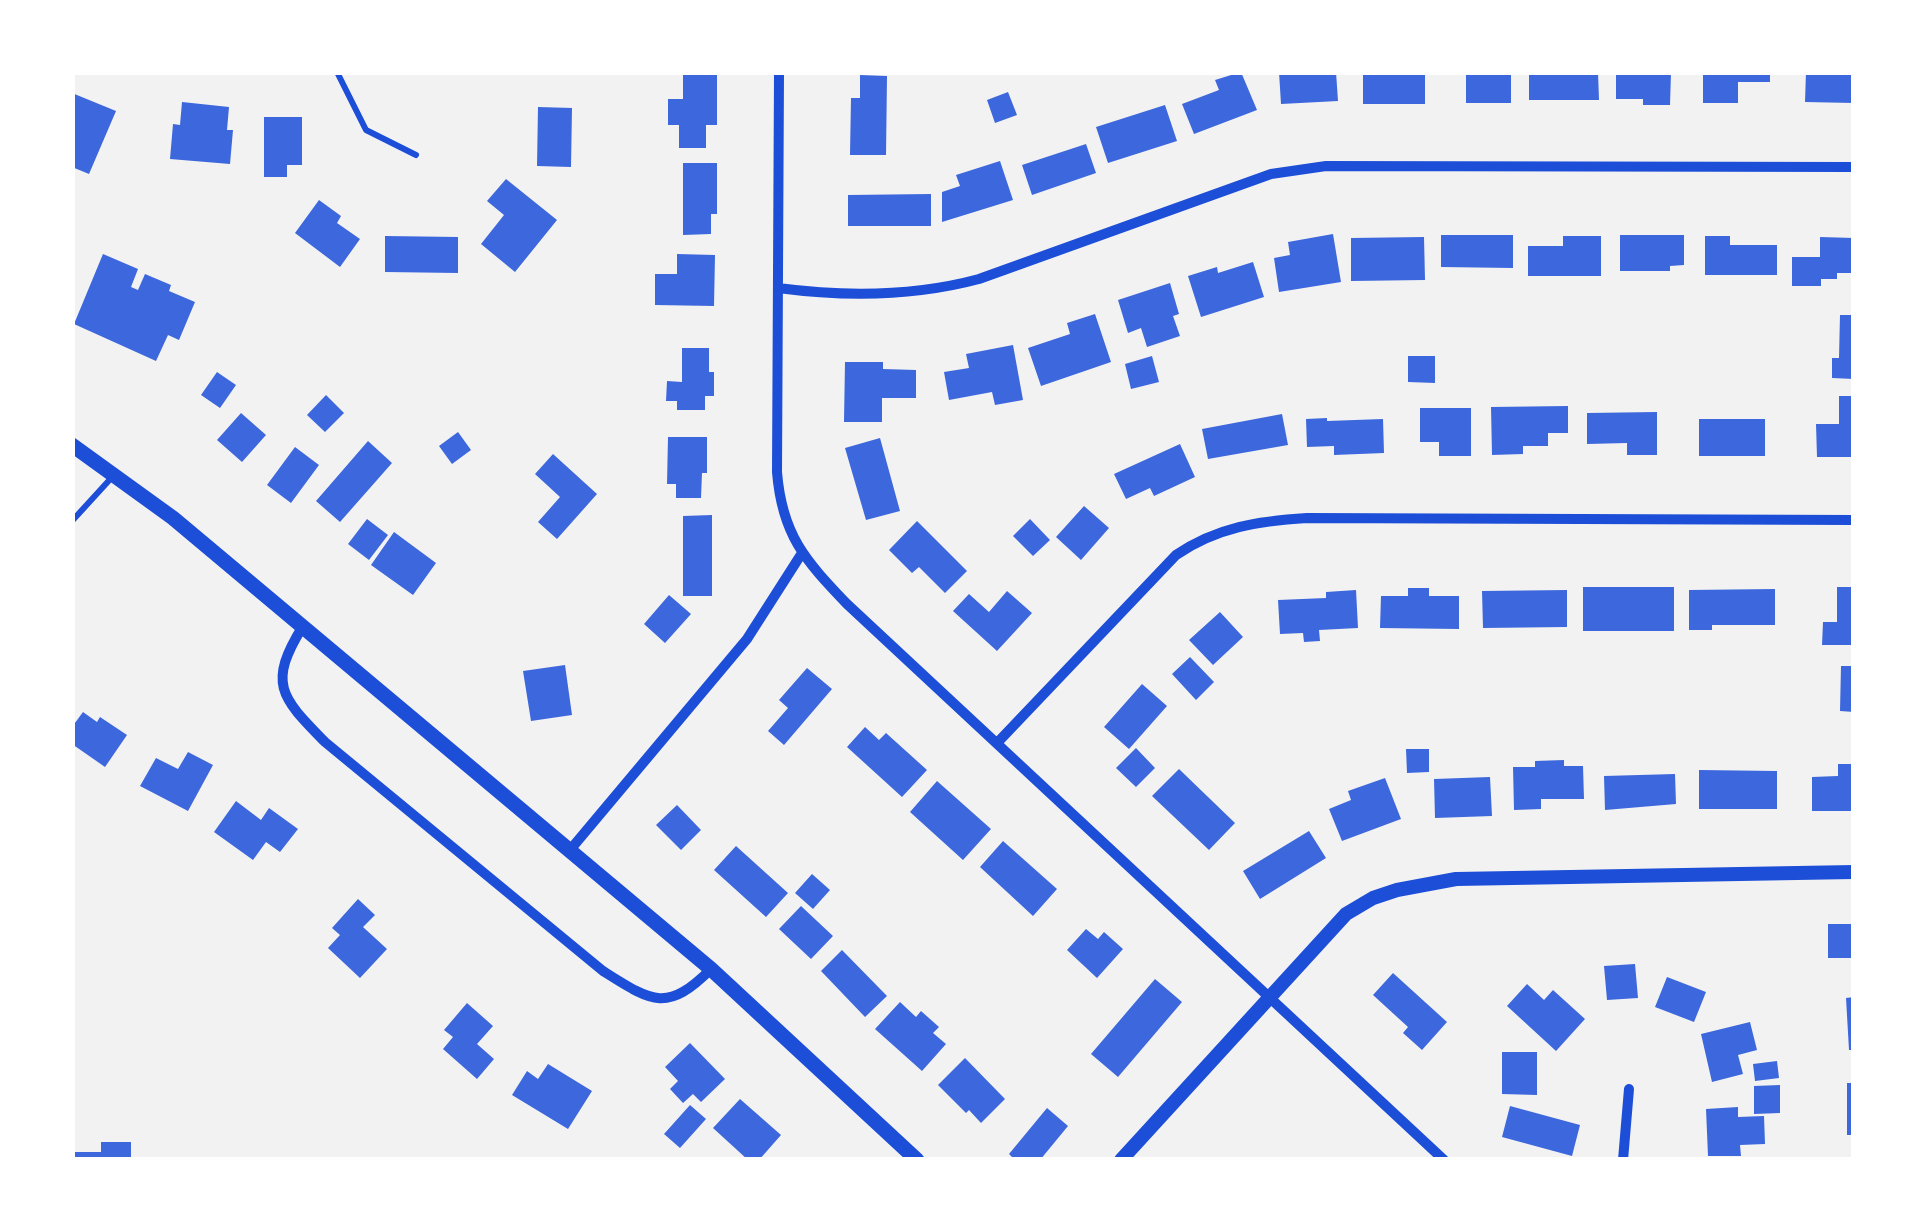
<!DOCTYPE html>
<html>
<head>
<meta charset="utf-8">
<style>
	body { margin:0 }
	#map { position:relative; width:1926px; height:1232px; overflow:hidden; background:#f2f2f2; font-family:"Roboto Condensed",sans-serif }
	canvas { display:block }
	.frame { position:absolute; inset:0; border:75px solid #fff; pointer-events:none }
</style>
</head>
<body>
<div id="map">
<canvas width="1926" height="1232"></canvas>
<div class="frame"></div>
</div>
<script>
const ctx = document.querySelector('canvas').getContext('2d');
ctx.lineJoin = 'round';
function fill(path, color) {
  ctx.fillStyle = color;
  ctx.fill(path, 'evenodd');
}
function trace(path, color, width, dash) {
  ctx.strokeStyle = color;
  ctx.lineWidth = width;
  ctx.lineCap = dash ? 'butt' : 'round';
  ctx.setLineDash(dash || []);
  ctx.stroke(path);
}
fill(new Path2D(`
	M1241,72L1257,110L1194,134L1182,104L1219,90L1215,80Z
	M1279,72H1336L1338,101L1281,104Z
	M1363,72H1425V104H1363Z
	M1466,72H1511V103H1466Z
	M1529,72H1598L1599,100H1529Z
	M1616,72H1671L1670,105H1643V99H1616Z
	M1703,72H1770V82H1738V103H1703Z
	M1806,72H1854V103L1805,102Z
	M683,75H717V125H706V148H679V125H668V99H683Z
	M860,75L887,76L886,155H850L851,98H860Z
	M1008,92L1017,115L995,123L987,100Z
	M72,93L116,111L89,174L72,167Z
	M182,102L229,107L227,130H233L230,164L170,159L173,124L180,125Z
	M1165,105L1177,141L1108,163L1096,127Z
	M538,107L572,108L571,167L537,166Z
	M264,117H302V165H287V177H264Z
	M1086,144L1096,173L1032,195L1022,165Z
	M1000,161L1013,200L942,222V192L960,186L956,175Z
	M683,163H717V214H711V234L683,235Z
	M506,179L557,220L515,272L481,244L504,215L487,201Z
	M931,194V226H848V195Z
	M319,200L341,216L337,223L360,239L340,267L295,233Z
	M1333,234L1341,282L1279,292L1274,258L1290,255L1288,242Z
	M1441,235H1513V268L1441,267Z
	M1620,235H1684V265L1670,266V271H1620Z
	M385,236L458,237V273L385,272Z
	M1563,236H1601V276H1528V246H1563Z
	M1705,236H1730V245H1777V275H1705Z
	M1424,237L1425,280L1351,281V238Z
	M1820,237L1854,238V273H1837V279H1821V286H1792V257H1820Z
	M103,254L138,269L131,287L138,290L145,274L171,285L169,291L195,302L179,340L168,335L156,361L74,324Z
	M677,254L715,255L714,306L655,305V274H677Z
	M1253,262L1264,297L1201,317L1188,276L1217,267L1218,273Z
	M1170,283L1179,314L1173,316L1180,336L1147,347L1141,328L1128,333L1118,300Z
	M1095,314L1111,362L1041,386L1028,348L1070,334L1067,323Z
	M1840,315H1854V379L1832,378V358H1839Z
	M1013,345L1023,400L995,405L992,392L949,400L944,372L969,368L966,354Z
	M682,348H709V372H714V396H705V410H677V401H666L667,381L682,382Z
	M1152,356L1159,382L1131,389L1125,364Z
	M1408,356H1435V383L1408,382Z
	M845,362H883V369L916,370V398H882V422H844Z
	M217,372L236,385L220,408L201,395Z
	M326,395L344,413L325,432L307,415Z
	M1839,396H1854V457H1817L1816,424H1839Z
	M1568,406V433H1548V446H1523V454L1492,455L1491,407Z
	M1420,408H1471V456H1439V442H1420Z
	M1657,412V455H1627V443L1587,444V413Z
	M241,413L266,435L242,462L217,440Z
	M1282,414L1288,445L1208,459L1202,429Z
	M1327,418V421L1383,419L1384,453L1334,455V446L1307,447L1306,419Z
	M1699,419H1765V456H1699Z
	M458,432L471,450L452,464L439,446Z
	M668,437H707V473H702L701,498H676V484H667Z
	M880,438L900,511L866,520L845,448Z
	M368,441L392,463L340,522L316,501Z
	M1180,444L1195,477L1154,496L1150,488L1126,499L1114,474Z
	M295,447L319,465L291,503L267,485Z
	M553,454L597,494L557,539L538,522L560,497L535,474Z
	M1084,506L1109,528L1081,560L1056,537Z
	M712,515V596H683V516Z
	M367,519L388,535L369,560L348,544Z
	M1030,519L1050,540L1033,556L1013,536Z
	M917,521L967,571L945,593L919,567L912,573L889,550Z
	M394,532L436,563L413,595L371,565Z
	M1583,587H1674V631H1583Z
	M1837,587H1854V645H1822L1823,622H1837Z
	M1408,588H1429V596H1459V629L1380,628L1381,596H1408Z
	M1775,589V625H1712V630H1689V590Z
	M1356,590L1358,628L1319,630L1320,641L1304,642L1303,633L1280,634L1278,600L1326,598V592Z
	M1567,590V627L1483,628L1482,591Z
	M1007,591L1032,613L997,651L953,611L969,594L989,612Z
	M669,595L691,614L665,643L644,624Z
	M1220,612L1243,637L1213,665L1189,640Z
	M1190,657L1214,682L1196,700L1172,674Z
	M565,665L572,715L531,721L523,671Z
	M1841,666H1854V712L1840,711Z
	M807,668L832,689L784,745L768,731L788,708L779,700Z
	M1142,684L1167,706L1129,749L1104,727Z
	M83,712L97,722L100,717L127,735L105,767L72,744V727Z
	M865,727L879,740L886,733L927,770L902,797L847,747Z
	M1136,748L1155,768L1136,787L1116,768Z
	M1406,749H1429V772L1407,773Z
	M188,752L213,765L188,811L140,786L156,758L178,769Z
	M1564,760V766H1583L1584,799H1541V809L1514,810L1513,767H1535V761Z
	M1838,764H1854V811H1812V777L1838,776Z
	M1179,769L1235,823L1209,850L1152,796Z
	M1699,770L1777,771V809H1699Z
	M1675,774L1676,804L1605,810L1604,776Z
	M1490,777L1492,816L1435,818L1434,779Z
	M1385,778L1401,819L1342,841L1329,809L1351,800L1348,791Z
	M937,781L991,829L963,860L910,812Z
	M236,801L261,820L269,808L298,829L280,852L266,842L253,860L214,832Z
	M677,805L701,830L681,850L656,825Z
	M1309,831L1326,858L1260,899L1243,871Z
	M1003,841L1057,889L1033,916L980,867Z
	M736,846L788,893L766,917L714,870Z
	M812,874L830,890L813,909L795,893Z
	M358,899L375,915L363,927L387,949L360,978L328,948L340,935L332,928Z
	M801,906L833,936L811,959L779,929Z
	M1828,924H1854V958H1828Z
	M1086,929L1098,939L1104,932L1123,949L1097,978L1067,950Z
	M842,950L887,996L865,1017L821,971Z
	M1635,964L1638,998L1607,1000L1604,966Z
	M1393,973L1447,1022L1422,1050L1403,1033L1408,1027L1373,995Z
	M1667,977L1706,992L1694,1022L1655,1007Z
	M1155,979L1182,1002L1118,1077L1091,1054Z
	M1527,984L1544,1000L1553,990L1585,1019L1556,1051L1507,1006Z
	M1854,997V1050H1849L1846,998Z
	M900,1002L916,1017L921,1011L939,1027L933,1033L946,1044L922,1071L875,1029Z
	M467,1003L493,1026L477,1044L494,1059L477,1079L443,1049L453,1037L444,1030Z
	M1750,1022L1757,1050L1738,1055L1743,1074L1712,1082L1701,1034Z
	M690,1043L725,1079L701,1102L693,1094L683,1103L670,1089L678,1081L665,1067Z
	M1502,1052H1537V1095L1502,1094Z
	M965,1058L1005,1099L981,1123L969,1110L966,1113L938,1085Z
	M1777,1061L1779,1078L1755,1081L1753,1064Z
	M548,1064L592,1091L568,1129L512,1095L527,1071L538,1079Z
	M1847,1083H1854V1135H1847Z
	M1780,1085V1113L1754,1114V1086Z
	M740,1099L781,1135L759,1160H748L713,1128Z
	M690,1105L706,1119L680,1148L664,1134Z
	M1510,1106L1580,1125L1572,1156L1502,1137Z
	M1738,1107V1117L1764,1116L1765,1144L1740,1145L1741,1156H1708L1706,1109Z
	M1047,1108L1068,1126L1040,1160H1015L1009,1154Z
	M101,1142H131V1160H72V1152H101Z`), '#3d67dc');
trace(new Path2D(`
	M337,72L366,130L416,155
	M72,521L114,475`), '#1d4ed8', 6);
trace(new Path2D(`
	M779,72L777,472C782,535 805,560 847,604L1444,1160
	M778,288C846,297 912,297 979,279L1271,174L1326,166L1854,167
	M303,626C267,684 281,697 325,742L603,971C652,1002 667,1013 711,969
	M998,742L1176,555C1217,527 1259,521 1307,518L1854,520
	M570,850L747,639L802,553
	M1623,1160L1629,1089`), '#1d4ed8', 10);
trace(new Path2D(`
	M1121,1160L1346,914L1373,898L1397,890L1456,879L1854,872`), '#1d4ed8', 14);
trace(new Path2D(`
	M72,445L173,518L711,969L917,1160`), '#1d4ed8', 15);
</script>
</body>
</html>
